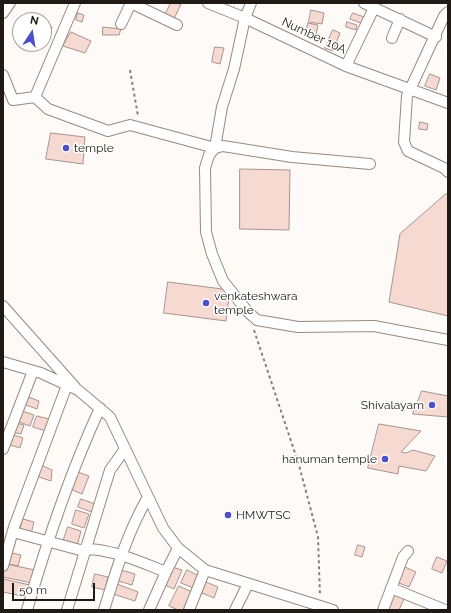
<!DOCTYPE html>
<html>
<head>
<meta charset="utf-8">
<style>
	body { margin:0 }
	#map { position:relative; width:451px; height:613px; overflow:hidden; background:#fdfaf7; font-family:Raleway,sans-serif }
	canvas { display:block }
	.frame { position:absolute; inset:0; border:4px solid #1f1a15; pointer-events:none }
	.north { position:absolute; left:12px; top:12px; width:40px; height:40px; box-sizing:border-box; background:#fff; border:1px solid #a5a3a1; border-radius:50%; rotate:12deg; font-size:11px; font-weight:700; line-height:16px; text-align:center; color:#1f1a15 }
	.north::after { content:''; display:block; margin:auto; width:14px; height:18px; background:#4c4fc5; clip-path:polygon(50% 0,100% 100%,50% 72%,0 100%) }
	.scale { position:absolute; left:12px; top:583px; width:83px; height:18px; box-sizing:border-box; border:2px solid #1f1a15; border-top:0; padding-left:5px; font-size:12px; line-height:14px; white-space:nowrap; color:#1f1a15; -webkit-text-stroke:3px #fff; paint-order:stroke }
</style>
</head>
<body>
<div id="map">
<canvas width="451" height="613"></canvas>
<div class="frame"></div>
<div class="north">N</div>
<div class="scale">50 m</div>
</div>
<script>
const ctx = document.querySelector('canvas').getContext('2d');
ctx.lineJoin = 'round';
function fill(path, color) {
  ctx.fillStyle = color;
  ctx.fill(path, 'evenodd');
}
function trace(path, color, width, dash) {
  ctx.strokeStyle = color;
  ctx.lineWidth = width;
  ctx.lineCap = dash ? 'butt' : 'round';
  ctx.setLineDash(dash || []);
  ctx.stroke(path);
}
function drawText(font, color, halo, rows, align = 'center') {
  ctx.font = font + ' Raleway,sans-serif';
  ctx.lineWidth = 3;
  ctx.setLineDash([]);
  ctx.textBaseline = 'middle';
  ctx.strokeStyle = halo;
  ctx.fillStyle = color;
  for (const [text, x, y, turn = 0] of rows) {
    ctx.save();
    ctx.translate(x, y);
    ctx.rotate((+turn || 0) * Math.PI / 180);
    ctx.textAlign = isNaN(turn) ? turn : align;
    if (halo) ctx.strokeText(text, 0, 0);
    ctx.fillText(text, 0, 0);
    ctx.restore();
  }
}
const building = new Path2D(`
	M171,3L181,4L174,19L165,15Z
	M311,10L324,13L322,24L309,22Z
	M78,13L84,15L82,22L76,20Z
	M353,13L364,17L361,23L350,19Z
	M347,22L357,25L356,30L346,27Z
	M308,23L318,25L316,35L306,33Z
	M45,25L52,27L50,32L44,31Z
	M103,27L121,29L119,35H103Z
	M333,30L340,33L333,51L325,48Z
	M71,32L91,41L85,53L63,46Z
	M215,47L224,48L220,64L212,62Z
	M430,74L440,78L436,90L425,86Z
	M420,122L428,124L427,130L419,129Z
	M51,133L85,137L83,164L46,159Z
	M240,169L290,170L289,230L240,229Z
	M446,194H448V316L389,302L400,234Z
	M168,282L230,290L226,321L164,313Z
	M422,391L448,396V417L413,414Z
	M26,396L39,401L37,409L23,404Z
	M22,411L34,415L30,426L19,422Z
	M37,416L49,419L46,431L33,427Z
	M16,423L24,425L21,434L13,432Z
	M379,424L421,431L401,452L406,453L413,450L435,456L426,471L399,466L398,474L368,468Z
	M11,434L23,438L20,448L7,444Z
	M41,465L52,470L51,481L39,477Z
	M75,471L89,476L82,494L68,488Z
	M81,499L95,504L92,512L78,507Z
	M76,510L89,514L84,528L72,524Z
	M23,519L34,522L31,534L20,531Z
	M68,527L81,531L77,546L63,542Z
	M358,545L365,547L362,557L355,555Z
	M8,552L21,555L18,566L5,563Z
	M437,557L447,561L442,573L432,569Z
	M6,564L35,570L32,583L3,577Z
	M172,567L182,570L174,589L165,585Z
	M405,567L416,572L409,587L399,583Z
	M121,570L135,574L132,585L118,581Z
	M187,570L201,577L196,589L181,583Z
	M95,574L108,577L105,590L92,587Z
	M3,579L30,585L27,597L3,592Z
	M206,582L218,587L214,598L202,593Z
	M117,584L138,592L135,601L113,594Z
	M179,586L192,592L183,610H178L169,606Z
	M393,594L404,599L399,610H386Z`);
fill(building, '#f6d9d1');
trace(building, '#a7948f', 1);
const street = new Path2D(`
	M208,3L245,18L346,66L448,103
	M251,3L245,18L234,69L222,107L215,148L209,155L205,168L206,232L212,254L223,281L248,312L257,320L298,327L374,326L448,340
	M364,3L436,37
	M448,12L444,16L407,96L404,142L408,151L444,168L448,172
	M3,13L10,3
	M121,24L131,3L177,25
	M392,38L400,19
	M346,66L374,8
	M3,75L13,100L35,97L48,109L108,131L130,125L215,148L223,146L292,157L370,164
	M35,97L75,3
	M3,306L75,387
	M3,362L41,373L78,390L110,417L163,528L178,548L205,570L333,610
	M3,449L33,371
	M13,532L80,550C103,545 143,563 166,572
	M3,566L14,527L67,385
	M391,588L445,610
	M27,610C47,541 70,473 100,408
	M67,610L110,470L125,449
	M104,610C116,571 127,533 148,497
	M149,610L166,572L178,548
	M189,610L205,570
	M235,610L248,584
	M383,610L403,557L408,551`);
trace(street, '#988a7e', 12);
trace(new Path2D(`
	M130,70L138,116
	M254,330L299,465L318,537L320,596`), '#84807c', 2, [3, 3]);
trace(street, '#fff', 10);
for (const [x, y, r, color] of [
	[66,148,4,"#4c4fc5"],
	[206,303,4,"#4c4fc5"],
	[432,405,4,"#4c4fc5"],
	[385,459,4,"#4c4fc5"],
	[228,515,4,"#4c4fc5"]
]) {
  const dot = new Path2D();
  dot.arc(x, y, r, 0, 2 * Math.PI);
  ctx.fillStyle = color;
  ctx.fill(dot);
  trace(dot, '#fff', 1.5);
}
drawText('12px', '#1f1a15', '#fff', [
	["Number 10A",314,36,25]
]);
drawText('12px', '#1f1a15', '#fff', [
	["temple",74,148],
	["venkateshwara",214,296],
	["temple",214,310],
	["Shivalayam",424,405,"right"],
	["hanuman temple",377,459,"right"],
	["HMWTSC",236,515]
], 'left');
</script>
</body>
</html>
